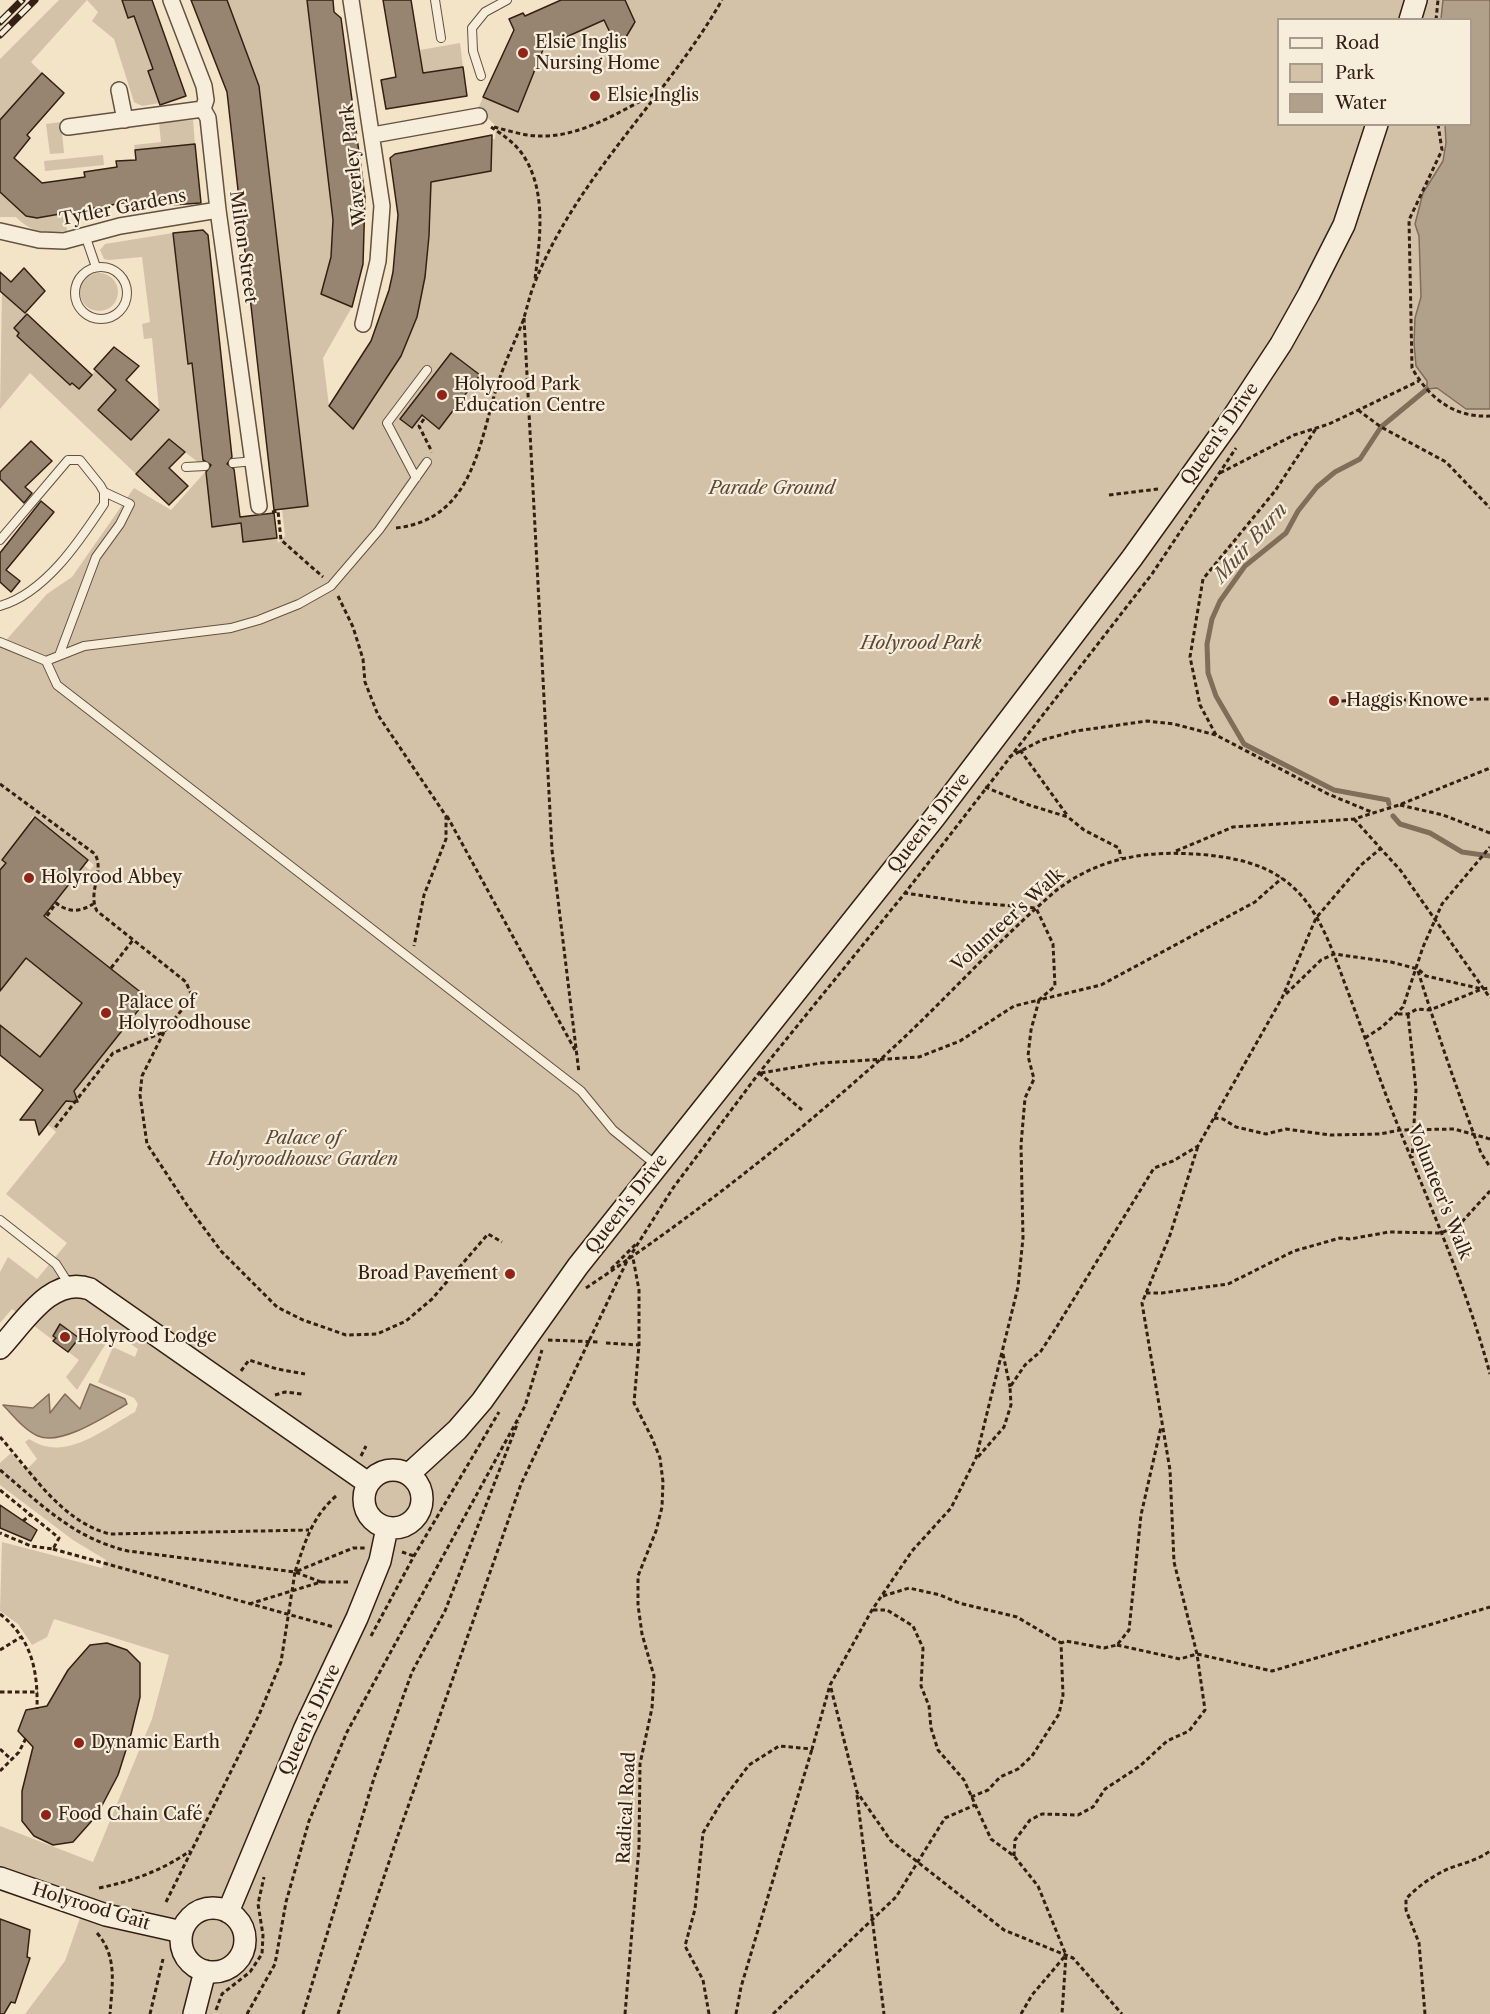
<!DOCTYPE html>
<html>
<head>
<meta charset="utf-8">
<style>
	body { margin:0 }
	#map { position:relative; width:1490px; height:2014px; overflow:hidden; background:#f3e3c7; font-family:"Libre Caslon Text",serif }
	canvas { display:block }
	.legend { position:absolute; left:1277px; top:18px; width:195px; height:108px; box-sizing:border-box; background:#f7eddb; border:2px solid #a99b8b; margin:0; padding:8px 10px; list-style:none; font-size:18px; color:#342013 }
	.legend li { display:flex; align-items:center; gap:12px; height:30px }
	.legend b { width:30px; border:2px solid #a99b8b }
</style>
</head>
<body>
<div id="map">
<canvas width="1490" height="2014"></canvas>
<ul class="legend">
<li><b style="height:8px;background:#f7eddb"></b>Road</li>
<li><b style="height:16px;background:#d3c2a8"></b>Park</li>
<li><b style="height:16px;background:#b2a18a"></b>Water</li>
</ul>
</div>
<script>
const ctx = document.querySelector('canvas').getContext('2d');
ctx.lineJoin = 'round';
function fill(path, color) {
  ctx.fillStyle = color;
  ctx.fill(path, 'evenodd');
}
function trace(path, color, width, dash) {
  ctx.strokeStyle = color;
  ctx.lineWidth = width;
  ctx.lineCap = dash ? 'butt' : 'round';
  ctx.setLineDash(dash || []);
  ctx.stroke(path);
}
function drawText(font, color, halo, rows, align = 'center') {
  ctx.font = font + ' "Libre Caslon Text",serif';
  ctx.lineWidth = 4.5;
  ctx.setLineDash([]);
  ctx.textBaseline = 'middle';
  ctx.strokeStyle = halo;
  ctx.fillStyle = color;
  for (const [text, x, y, turn = 0] of rows) {
    ctx.save();
    ctx.translate(x, y);
    ctx.rotate((+turn || 0) * Math.PI / 180);
    ctx.textAlign = isNaN(turn) ? turn : align;
    if (halo) ctx.strokeText(text, 0, 0);
    ctx.fillText(text, 0, 0);
    ctx.restore();
  }
}
fill(new Path2D(`
	M59,0H122L134,16L153,69L149,71L160,103L142,106L134,102L114,39L92,21L98,12L87,0L31,62L42,73L0,120V59Z
	M227,0H307L333,220L331,257L321,294L352,307L323,358L329,406L353,429C401,363 420,326 429,243C431,222 433,199 424,180L491,171L492,139H495L496,126L478,109L483,97L518,111L544,47L604,20L614,41L626,37L629,33L627,29L636,24L625,0H1490V2014H25L65,1961L87,1898L0,1867V1826L93,1862L152,1719L169,1655L54,1619L47,1637L32,1645L18,1624L0,1611L2,1542L102,1568L106,1560L73,1540L0,1485V1463L11,1453L26,1470L37,1459L25,1442L29,1439C65,1463 102,1430 135,1412L138,1404L134,1398L98,1382L113,1347L135,1357L138,1349L113,1332L77,1390L66,1377L79,1360L12,1309L0,1323V1272L8,1257L37,1279L67,1243L6,1194L56,1132L48,1125L67,1101L74,1099V1092L148,998L34,908L75,858L90,870L94,865L33,816L30,821L36,826L2,860L6,863L0,870V647L47,594L72,577L134,488L171,510L206,471L212,527L241,523L243,542L277,538L278,543L285,536L282,509L307,506L259,86ZM1278,20H1470V124H1278Z
	M460,43L463,67L423,73L420,50Z
	M193,120L195,144L135,150L134,145L161,142L159,123Z
	M61,122L64,153L50,154L46,124Z
	M103,155L104,165L45,171L44,161Z
	M0,192L26,216L37,218L113,203L112,207L65,216L67,231C46,233 31,233 16,217H0Z
	M173,233L188,363H192L196,401L204,423L199,424L200,435L205,434L203,462H198L169,440L136,474L30,373L0,409L2,292L27,315L14,328L19,333L17,336L57,373L60,371V376L69,385L72,383L79,388L95,371L116,390L131,439L159,409L152,338L144,339L142,324L150,322L142,257L109,260L104,259L100,250L105,244Z
	M80 292a19 19 0 1 1 38 0a19 19 0 1 1-38 0Z
	M28,956L64,988L85,1001L40,1057L0,1025V991Z`), '#d3c2a8');
const water = new Path2D(`
	M1443,0H1490V409H1466L1437,388L1427,389V381L1416,366L1414,343L1415,318L1421,297L1419,236L1415,224L1423,193L1443,161L1446,143L1445,125L1470,124V20L1441,19Z
	M90,1384L125,1399L127,1404C106,1416 61,1446 38,1436C24,1430 13,1415 3,1405L33,1408L49,1394L50,1413L65,1394L80,1409Z`);
fill(water, '#b2a18a');
trace(water, '#806d5a', 1.5);
trace(new Path2D(`
	M1389,804L1388,800L1334,790L1244,744L1216,696L1208,673L1207,644L1212,619L1220,601L1245,566L1286,533L1298,511L1317,487L1335,472L1360,459L1381,427L1427,389
	M1393,816L1400,824L1430,833L1462,852L1490,856`), '#806d5a', 5);
const building = new Path2D(`
	M122,0H152L186,96L160,105L148,71L153,69L134,16L128,18Z
	M191,0H227L259,86L308,506L274,510L227,92Z
	M307,0H333L334,12L341,18L365,197L363,264L352,307L321,294L331,257L333,220Z
	M383,0H411L423,73L463,67L467,96L386,109L381,80L396,77Z
	M561,0H625L635,22L626,37L615,43L604,20L544,47L518,112L483,97L514,30L509,19L523,13L525,16Z
	M42,73L64,93L27,135L30,138L14,158L42,183L85,177L84,172L117,167L116,161L136,160L135,150L195,144L201,203L141,207L140,200L37,218L26,216L0,192V120Z
	M492,135L491,171L431,182L429,236L425,277L417,317L401,356L353,429L329,406L371,341L389,290L393,272L398,215L390,158L395,154Z
	M203,230L208,235L232,457L227,464L234,469L240,517L274,513L277,538L243,542L241,523L212,527L206,472L211,465L203,460L192,363L188,364L173,233Z
	M24,268L45,291L25,313L0,291V272L11,282Z
	M27,314L92,375L79,389L72,383L70,385L17,336L19,333L14,328Z
	M114,347L139,366L126,380L159,410L131,440L98,410L116,390L94,369Z
	M451,353L480,375L439,429L422,415L412,428L400,419Z
	M169,439L185,452L169,468L188,486L169,505L136,474Z
	M31,441L52,461L25,487L32,493L24,503L0,479V472Z
	M41,501L54,512L6,570L20,581L11,592L0,582V553Z
	M35,817L88,860L44,916L148,998L74,1091L78,1102L66,1101L39,1135L35,1120H20L43,1090L0,1055V1025L40,1057L82,1003L26,958L0,991V870L6,863L2,860Z
	M60,1324L79,1338L68,1352L53,1341L56,1338L53,1336Z
	M0,1505L37,1530L31,1541L0,1528Z
	M107,1643L127,1650L140,1663V1697L131,1734L118,1775L97,1815L73,1842L53,1845L34,1836L22,1821V1791L33,1747L18,1731L26,1710L47,1706L68,1670L90,1645Z
	M0,1919L30,1930L27,1957L30,1958L15,2003L11,2002L4,2014H0Z`);
fill(building, '#978571');
trace(building, '#342013', 1.5);
const lane = new Path2D(`
	M435,0L441,38
	M481,76L473,51L472,28L485,12L507,0
	M85,235L96,267
	M75 293a26 26 0 1 1 52 0a26 26 0 1 1-52 0Z
	M233,463L254,461
	M186,467L205,466
	M416,478L387,423L427,370
	M0,540L68,460H80L100,485L104,492V504C79,542 45,593 0,606
	M0,642L46,661L57,685L581,1091L613,1130L656,1165
	M60,653L96,557L120,524L130,504L104,492
	M46,661L84,646L231,628L259,620L299,604L331,586L379,530L427,462
	M0,1220L56,1264L70,1286`);
const street = new Path2D(`
	M171,0L204,86L206,100L203,109L208,118L218,210L259,506
	M351,0L382,206L378,261L363,324
	M119,90L125,120
	M68,127L203,109
	M373,135L479,116
	M0,231L39,240L64,241L120,226L218,210`);
const secondary = new Path2D(`
	M1410,20L1416,0
	M0,1348C23,1324 51,1275 90,1289L368,1483
	M364 1499a29 29 0 1 1 58 0a29 29 0 1 1-58 0Z
	M409,1474L457,1430L482,1401L578,1266L935,817L1132,558L1231,420L1281,344L1309,294L1344,225L1377,124
	M0,1878L106,1915L182,1932
	M181 1940a32 32 0 1 1 64 0a32 32 0 1 1-64 0Z
	M228,1912L304,1730L357,1618L380,1561L387,1528
	M194,2014L205,1971`);
trace(lane, '#645140', 10);
trace(street, '#645140', 18);
trace(secondary, '#342013', 24);
trace(new Path2D(`
	M1436,20L1438,0
	M1438,124L1442,150L1409,220L1412,368C1429,398 1454,418 1490,416
	M491,127C503,135 515,143 523,155C547,191 540,239 535,279
	M494,127C510,131 528,137 545,136C584,135 621,111 654,94
	M524,318L552,850L579,1073
	M1358,410L1381,427L1446,462L1490,508
	M424,419L419,426L432,452
	M1220,473L1294,435L1329,424L1419,381
	M1109,495L1158,489
	M272,512L278,511L281,540L323,577
	M396,528C475,519 479,440 499,380C506,360 515,341 523,321C527,308 530,294 535,282C578,175 666,98 722,0
	M338,596L353,627L363,659L365,682L378,715L446,816V839L424,895L414,946
	M1334,701L1490,699
	M1216,735L1200,705L1190,657L1203,579L1275,491L1317,427
	M1020,750L1067,815
	M1009,757L1042,740L1076,731L1147,721L1174,724L1216,735L1328,794L1374,813
	M0,784L95,854C105,872 87,892 97,911L186,982L191,994L189,1001L164,1032L113,1053L54,1129
	M985,787L1029,805L1068,817L1084,830L1119,848L1121,858
	M1400,805L1443,815L1490,833
	M447,816L575,1050
	M1354,819L1401,871L1490,998
	M1176,851L1233,827L1354,819L1399,805L1490,768
	M47,916L56,903C69,913 80,912 93,904
	M111,968L133,940
	M1418,971C1437,1032 1458,1093 1481,1153L1490,1167
	M1286,994L1321,960L1334,954L1391,962L1418,969L1426,976L1482,989L1490,988
	M1398,1014H1408L1417,1009L1430,1010L1482,989
	M1408,1014L1416,1090L1412,1158
	M164,1032L142,1076L140,1095L147,1144L187,1205L221,1251L277,1307L303,1320L346,1335L377,1334L406,1321L432,1299L488,1234L502,1242
	M1365,1038L1382,1027L1403,1007L1423,947L1442,904L1490,847
	M759,1073L802,1110
	M761,1073L821,1063L919,1057L960,1041L1014,1006L1039,1000L1055,986L1053,944L1036,908L966,902L905,893
	M1214,1118L1223,1119L1236,1127L1266,1134L1286,1129L1330,1135L1380,1134L1400,1130L1454,1129L1490,1139
	M611,1269L636,1244
	M586,1288C688,1220 783,1146 874,1065C938,1009 993,944 1058,889C1104,855 1152,850 1208,855C1242,859 1273,866 1298,892C1323,918 1335,958 1348,992C1362,1029 1375,1066 1389,1103C1424,1193 1465,1281 1490,1374
	M1146,1293H1162L1228,1284L1294,1251L1340,1238L1350,1239L1389,1232L1441,1233L1459,1225L1490,1191
	M548,1340L600,1342
	M606,1343L639,1345
	M1003,1354L1010,1387
	M241,1371L249,1360L277,1369L305,1374
	M275,1395L285,1392L302,1394
	M0,1437C32,1473 62,1522 110,1534L309,1530
	M361,1456L366,1446
	M978,1457L1004,1427L1011,1405L1010,1387L1025,1365L1041,1351L1056,1328L1154,1168L1173,1161L1198,1146L1282,998L1316,918L1361,865L1380,849
	M0,1470C42,1505 73,1538 128,1551L295,1572L321,1582L249,1604
	M0,1490L59,1538L53,1549L31,1546L0,1533
	M336,1496C312,1517 305,1542 295,1572L353,1548H365
	M23,1521L30,1515
	M53,1549L334,1627
	M402,1552L414,1556
	M321,1582H350
	M883,1596L909,1588L940,1595L959,1603L1017,1617L1061,1643
	M873,1610H887L913,1626L923,1648L921,1686L929,1706L931,1728L938,1750L964,1780L991,1839L1014,1856L1038,1886L1066,1955L1062,2014
	M0,1614C32,1639 38,1671 37,1709
	M371,1636L414,1556L499,1412
	M1117,1645L1180,1659L1197,1654L1272,1671L1490,1607
	M0,1650L21,1637
	M831,1688L857,1792L891,1841L1004,1930L1073,1958L1122,2014
	M0,1692H38
	M0,1749L12,1760
	M0,1771L19,1752L26,1738
	M857,1795L884,2014
	M971,1797L988,1790L1000,1777L1018,1769L1032,1756L1059,1714L1063,1695L1061,1643L1066,1641L1104,1648L1117,1645L1129,1630L1141,1515L1161,1427
	M1014,1856L1015,1840L1030,1820L1042,1814L1078,1815L1093,1807L1105,1789L1140,1766L1167,1741L1189,1731L1205,1710L1197,1654L1174,1562L1170,1470L1142,1303L1170,1235L1198,1146
	M99,1888C133,1881 161,1871 190,1851
	M166,1902L259,1715L281,1662L295,1572
	M97,1933C118,1957 112,1985 110,2014
	M216,2010L222,1994L250,1972L262,1954L263,1935L258,1904L264,1877
	M150,2014L163,1959
	M247,2014L275,1964L286,1902L309,1821L347,1732L525,1406L542,1350
	M303,2014L374,1778L412,1672L445,1611L518,1422
	M338,2014L397,1838L521,1484L627,1261L673,1188L759,1073L905,893L1152,574L1236,448
	M625,2014L639,1847L640,1764L652,1708L654,1676L642,1634L638,1605V1576L656,1531L662,1507L663,1482L660,1458L652,1438L634,1403L639,1345V1290L633,1258
	M709,2014L703,1980L685,1946L695,1909L703,1833L722,1801L749,1765L779,1746L812,1749L830,1685L872,1610L912,1551L951,1508L976,1458L1018,1287L1023,1238L1021,1145L1025,1098L1034,1079L1028,1056L1031,1030L1039,1000L1101,985L1255,902L1282,878
	M736,2014L741,1987L812,1749
	M773,2014L896,1897L945,1818L975,1805
	M1021,2014L1032,1995L1065,1956
	M1425,2014L1419,1943L1406,1910V1899C1418,1886 1434,1875 1450,1868C1464,1863 1478,1860 1490,1851`), '#342013', 3, [4.5, 3]);
trace(lane, '#f7eddb', 8);
trace(street, '#f7eddb', 15);
trace(secondary, '#f7eddb', 21);
const rail = new Path2D(`
	M0,22L22,0
	M0,35L35,0`);
trace(rail, '#342013', 7);
trace(rail, '#f7eddb', 4.5, [14]);
for (const [x, y, r, color] of [
	[523,53,6,"#8f2418"],
	[595,96,6,"#8f2418"],
	[442,395,6,"#8f2418"],
	[1334,701,6,"#8f2418"],
	[29,878,6,"#8f2418"],
	[106,1013,6,"#8f2418"],
	[510,1274,6,"#8f2418"],
	[65,1337,6,"#8f2418"],
	[79,1743,6,"#8f2418"],
	[46,1815,6,"#8f2418"]
]) {
  const dot = new Path2D();
  dot.arc(x, y, r, 0, 2 * Math.PI);
  ctx.fillStyle = color;
  ctx.fill(dot);
  trace(dot, '#f7eddb', 2);
}
drawText('18px', '#342013', '#f7eddb', [
	["Elsie Inglis",535,43],
	["Nursing Home",535,64],
	["Elsie Inglis",607,96],
	["Holyrood Park",454,385],
	["Education Centre",454,406],
	["Haggis Knowe",1346,701],
	["Holyrood Abbey",41,878],
	["Palace of",118,1003],
	["Holyroodhouse",118,1024],
	["Broad Pavement",498,1274,"right"],
	["Holyrood Lodge",77,1337],
	["Dynamic Earth",91,1743],
	["Food Chain Café",58,1815]
], 'left');
drawText('18px', '#342013', '#f7eddb', [
	["Waverley Park",354,165,-96],
	["Tytler Gardens",123,208,-11],
	["Milton Street",243,247,82],
	["Queen's Drive",1220,434,-55],
	["Queen's Drive",929,823,-52],
	["Volunteer's Walk",1008,920,-42],
	["Volunteer's Walk",1439,1192,68],
	["Queen's Drive",627,1204,-52],
	["Queen's Drive",310,1720,-65],
	["Radical Road",627,1808,-87],
	["Holyrood Gait",91,1907,17]
]);
drawText('italic 18px', '#5c4838', '#f7eddb', [
	["Parade Ground",772,489],
	["Holyrood Park",921,644],
	["Palace of",303,1139],
	["Holyroodhouse Garden",303,1160]
]);
drawText('italic 20px', '#604d3d', '#f7eddb', [
	["Muir Burn",1251,543,-48]
]);
</script>
</body>
</html>
